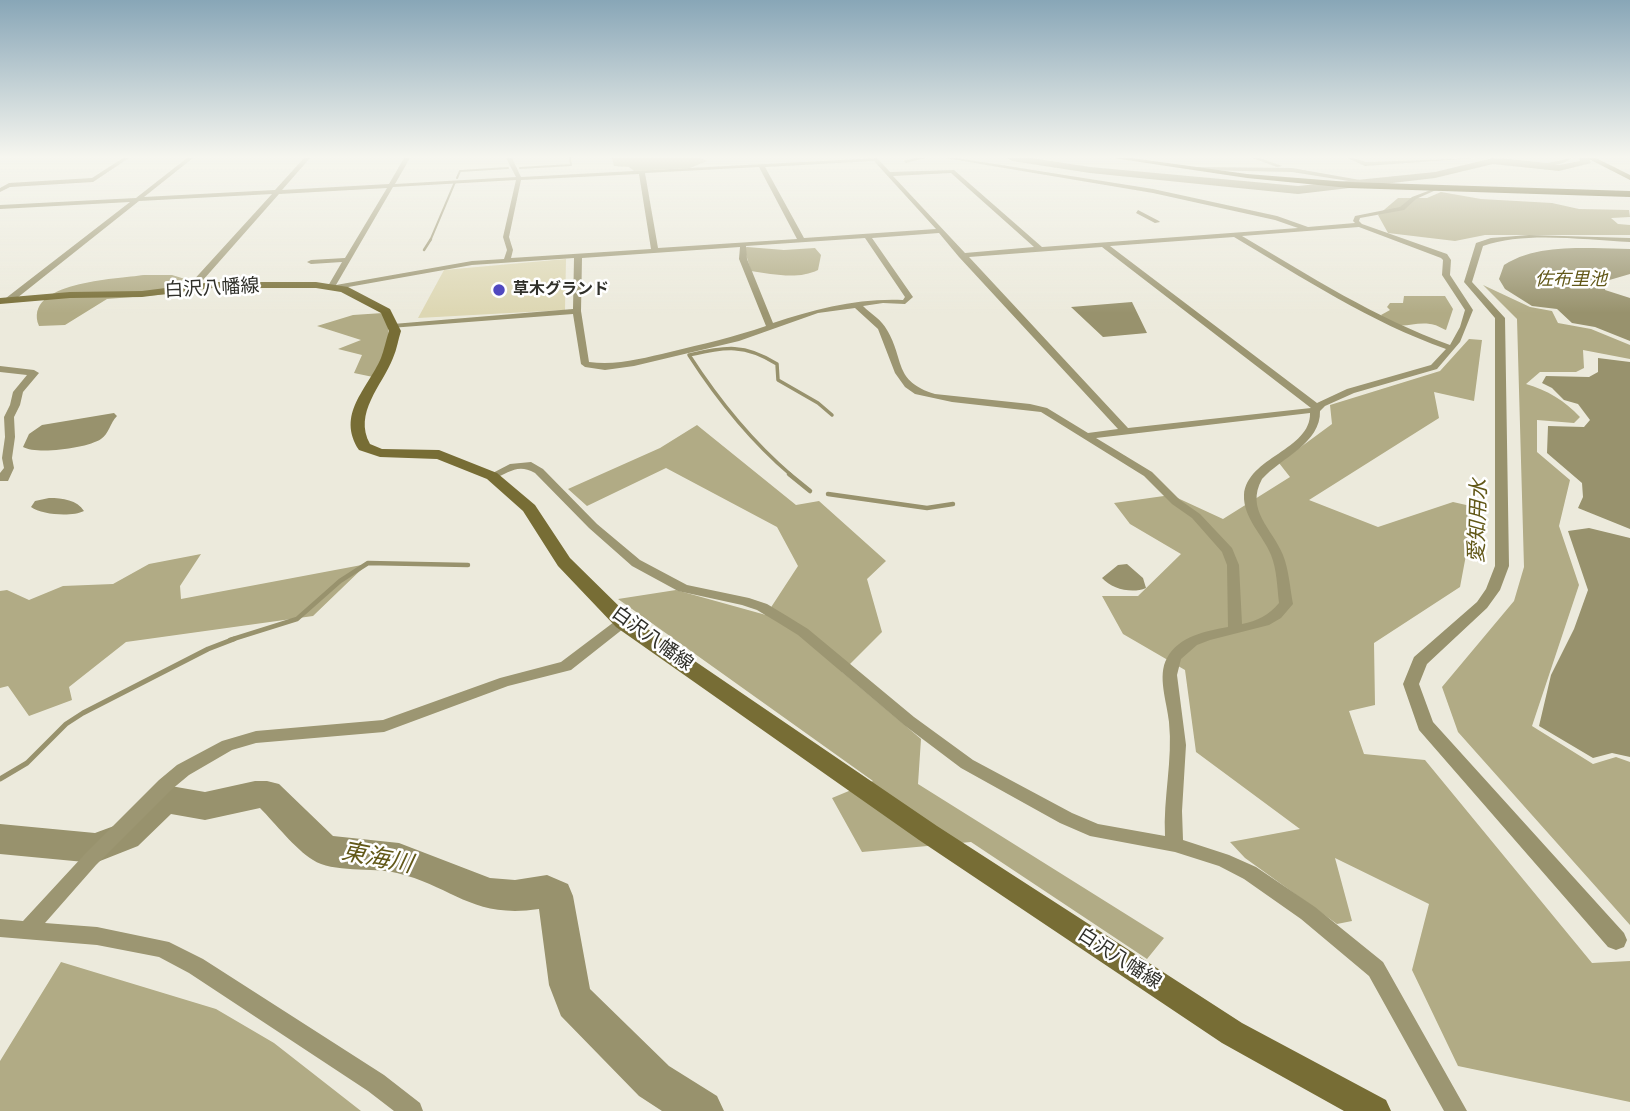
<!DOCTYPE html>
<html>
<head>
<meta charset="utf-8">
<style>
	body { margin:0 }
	canvas { display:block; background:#eceadc }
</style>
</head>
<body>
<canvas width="1630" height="1111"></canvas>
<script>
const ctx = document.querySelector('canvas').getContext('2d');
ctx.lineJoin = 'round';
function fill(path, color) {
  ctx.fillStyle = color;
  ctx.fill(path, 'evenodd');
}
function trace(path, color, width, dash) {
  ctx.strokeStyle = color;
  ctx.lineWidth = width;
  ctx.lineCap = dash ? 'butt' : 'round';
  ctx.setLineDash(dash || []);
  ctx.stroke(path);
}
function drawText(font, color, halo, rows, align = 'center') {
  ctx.font = font + ' Signika,"Noto Sans JP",sans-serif';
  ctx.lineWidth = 5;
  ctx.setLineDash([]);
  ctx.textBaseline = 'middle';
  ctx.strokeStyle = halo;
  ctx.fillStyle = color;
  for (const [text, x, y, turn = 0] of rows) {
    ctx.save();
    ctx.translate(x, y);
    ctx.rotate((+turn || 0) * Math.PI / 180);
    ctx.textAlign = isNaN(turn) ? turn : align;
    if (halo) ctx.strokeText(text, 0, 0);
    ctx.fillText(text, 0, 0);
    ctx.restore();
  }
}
fill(new Path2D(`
	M566,259L565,310L418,318L444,270Z`), '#ddd7b3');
fill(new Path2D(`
	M612,158H700L707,161L690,168L634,171L629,167L614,166Z
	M1441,192L1481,199L1552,203L1579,209L1629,210L1630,217L1611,218L1618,224L1630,225V235H1485L1455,241L1388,233L1378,215L1398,198H1427Z
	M747,247L784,250L815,248L821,255L818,270C798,280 772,274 751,271L744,248Z
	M144,275H172L185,279L178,290L171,294L107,299L65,325L39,326C22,282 116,279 144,275Z
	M1483,285L1530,307L1552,311L1558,323L1591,329L1630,345V359L1583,350L1584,368L1576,372H1540L1526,384C1547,390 1565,401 1580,417L1574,423L1537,420V452L1570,480L1559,526L1579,585L1532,726L1593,764L1616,757L1630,762V925L1458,732L1442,687L1514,601L1524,567L1517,319Z
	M1404,296H1445L1453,309L1446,330C1441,328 1435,324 1430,324C1410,321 1398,334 1381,315L1390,310L1387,307L1390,303H1403Z
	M383,313C396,342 385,350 373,377L354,373L362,355L338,349L361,340L317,326L353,315Z
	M1469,339L1482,340L1474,401L1434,392L1439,418L1309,500L1378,527L1453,502L1475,507L1460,587L1374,643L1375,705L1349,711L1364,754L1425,760L1592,963L1630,961V1102L1458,1066L1412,970L1429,904L1335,858L1352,921L1337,924L1245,858L1230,842L1300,829L1196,752L1185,670L1123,634L1102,596H1138L1181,554L1130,524L1114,503L1171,495L1223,519L1290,477L1279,463L1332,424L1330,405L1440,371Z
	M697,425L796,505L819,501L886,561L867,579L882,632L842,672L921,739L918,784L1164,938L1147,959L971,842L862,852L832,798L873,781L618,599L676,590L766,615L798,566L777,527L666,468L587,506L568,489L660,448Z
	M201,554L180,586L181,599L367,564L313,616L126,642L69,687L72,700L29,716L8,686L0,688V591L7,590L29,600L63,586L113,584L149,564Z
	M61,962L216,1009L274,1043L361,1111H0V1061Z`), '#b1ab85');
fill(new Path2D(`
	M1593,248L1630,249V274L1606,281L1605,290L1630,298V341L1595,327L1572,323L1557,309L1532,306L1505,289L1499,279L1504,265C1531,248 1562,248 1593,248Z
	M1132,302L1147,333L1103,337L1071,307Z
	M1598,358L1630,362V529L1578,508L1583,497L1582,483L1547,453L1548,426L1584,427L1590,420L1578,404L1564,400L1552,388L1542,383L1546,376L1589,377L1598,372Z
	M114,413L117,416C110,423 109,434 101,439C88,448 37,455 23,447L29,434L42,425Z
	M49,498C63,498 77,500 84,511C72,517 42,515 31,507L35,501Z
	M1589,528L1630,538V757L1612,753L1593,758L1539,726L1551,675L1574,629L1588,590L1568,531Z
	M1127,564L1143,578L1146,588C1132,594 1112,589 1102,578L1118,565Z`), '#98926d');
trace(new Path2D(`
	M520,168L571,165L570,158
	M457,178L460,171L508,168
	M430,241L455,182`), '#98926d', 2);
trace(new Path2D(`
	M424,250L431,239`), '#98926d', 2.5);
trace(new Path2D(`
	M791,475C750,440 718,400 689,355C726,347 744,343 777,364L778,380L818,403L832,415`), '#98926d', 3.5);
trace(new Path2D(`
	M789,474L810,491
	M828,494L927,508L953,504
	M230,640L297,619L340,581L368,563L468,565`), '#98926d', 4.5);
trace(new Path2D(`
	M0,779L27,763L66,724L83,713L208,649L234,639`), '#98926d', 5);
fill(new Path2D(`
	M1529,235L1630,238V242C1585,240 1525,231 1483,246L1472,282L1505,318L1509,566L1500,590L1487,608L1427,664L1419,684L1433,722L1624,933L1627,940L1624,947L1616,950L1608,947L1419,730L1403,684L1414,657L1477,602L1486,589L1495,566V318L1464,282L1476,243L1491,238Z`), '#98926d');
fill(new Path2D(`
	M1007,158H1032L1090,167L1298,186L1435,172L1493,158L1559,165L1580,161L1579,158H1589L1591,163L1559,171L1493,164L1435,178L1298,194L1090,173L1012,161Z
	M255,781H267L279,784L333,836L399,843L490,878L515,880L547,875L568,884L573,896L590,989L669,1066L717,1096L724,1111H662L639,1096L561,1016L549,985L539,909C472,919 454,887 397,873C373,867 332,873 313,860C295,849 275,823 260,808L205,820L171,814L138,846L95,863L0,854V824L95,833L114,826L153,789L165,785L205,792Z`), '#98926d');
fill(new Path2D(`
	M123,158H129L93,182L10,187L0,192V188L9,183L92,178Z
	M187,158H193L144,197L275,190L304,158H310L282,190L389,184L404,158H410L395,184L516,177L506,158H512L521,177L877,158L890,172L954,170L1042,247L1298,228L1275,220L1153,193L945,158H957L1153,189L1277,216L1308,227L1355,223L1353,221L1355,216L1400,207L1412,197L1436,188V190L1416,199L1404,210L1360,218L1359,221L1362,224L1447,254L1451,260L1450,275L1473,310L1460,342L1437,369L1354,393L1325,406L1320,411C1321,443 1281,458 1262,479C1245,510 1272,528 1283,555C1289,570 1290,588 1293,604L1281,618L1269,625L1210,640L1197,645L1181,659L1177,675L1186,745L1182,811L1183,840L1229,855L1256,867L1315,907L1383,962L1467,1111H1444L1369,976L1301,919L1244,879L1219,866L1175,852L1090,836L1060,823L961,768L904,725L798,635L777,622L757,610L742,605L678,591L632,566L589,528L535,473C517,463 510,473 492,479L487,476L510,464L531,462L543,469L597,524L640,560L687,585L749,598L767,604L787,616L808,629L914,717L973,760L1072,813L1098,824L1165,836C1163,798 1173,760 1169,722C1167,702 1157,676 1167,658C1179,636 1206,631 1228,627L1227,565L1222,552L1192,518L1172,504L1144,476L1041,412L952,402L915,394L905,387L895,373L878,329L855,308L818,313L739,341L634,366L605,370L585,367L581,364L573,314L390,328L389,326L393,324L573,309L574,258L472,265L337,289L329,288L328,286L342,262L311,264L307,262L311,260L345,258L387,188L279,194L196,288H193L189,286L190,284L272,194L139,201L12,302H6V298L130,202L0,209V205L136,198ZM874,161L936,229L804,238L765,167ZM759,167L797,239L658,248L645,173ZM951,173L1034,247L965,253L893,176ZM639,174L651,249L511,258L513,250L509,237L521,180ZM516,180L503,237L507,250L504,259L472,261L336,285L393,187ZM1359,227L1441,258L1443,260L1442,275L1465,310L1460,327L1450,345C1375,318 1310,276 1242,236ZM939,233L959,257L1118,429L1088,433L1047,408L1030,404L935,394C893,381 905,360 887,330C882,320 871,314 863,306L883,303L905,304L913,297L872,238ZM1234,237C1303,278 1370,322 1446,349L1431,365L1347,389L1317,403L1110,246ZM865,238L905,297L903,300C858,298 815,309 773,323L747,259L746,246ZM740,247L739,259L766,326C734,337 703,344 670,352C643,358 617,366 589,362L581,311L582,258ZM1102,247L1311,408L1128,428L969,257ZM1310,413C1311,450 1247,457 1244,495C1243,518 1263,535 1271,555C1277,570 1277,587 1279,603C1269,615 1257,621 1242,624L1239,565L1232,548L1200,514L1180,500L1152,472L1096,438Z
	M915,158H926L906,163L903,161Z
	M1252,158H1260L1282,166L1277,167Z
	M1347,158H1354L1366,162L1478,158L1365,166Z
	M1500,158L1547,163L1572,158C1554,172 1519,165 1500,158Z
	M1196,167L1292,168L1383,184L1380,186L1292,172L1194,170Z
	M1138,210L1159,221L1160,222L1155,223L1136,213Z
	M0,366L34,370L39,373L23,392L20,405L14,417L15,437L12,458L14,468L8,481H0V473L4,468L2,458L5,437L4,417L10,405L13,392L27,375L0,372Z
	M623,617L628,619L630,622L628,625L571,670L508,686L384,732L256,743L232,750L189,775L171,790L96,865L45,923L97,927L169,942L203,959L384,1075L420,1103L423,1111H394L368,1091L189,973L159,957L97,945L0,937V919L23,921L84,855L159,780L177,765L222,741L256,731L383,720L500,678L561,662L618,619Z`), '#9c9672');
fill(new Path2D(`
	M1587,158H1596L1630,175V180Z
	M213,282H316L348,287L390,309L401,331C398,340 397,349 393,358C382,386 353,413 370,444L382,449L439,450L497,473L535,505L570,558L630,617L937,826L1242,1023L1386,1100L1391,1111H1344L1222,1043L919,840L616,627L558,566L523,511L487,479L437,459L380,457L359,450C336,414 367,390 381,358C384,350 386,340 389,331L381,313L341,292L316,288H213L142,297L70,298L0,304V298L70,292L142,291Z`), '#776d35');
fill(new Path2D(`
	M1113,158H1132L1247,174L1349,182L1630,191V197L1349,188L1247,178Z`), '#5a5117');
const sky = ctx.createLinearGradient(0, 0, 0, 313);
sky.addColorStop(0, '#88a6b7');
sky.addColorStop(0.5, '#f6f6ef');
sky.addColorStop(1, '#f6f6ef00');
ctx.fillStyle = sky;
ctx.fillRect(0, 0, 1630, 313);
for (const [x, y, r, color] of [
	[499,290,7,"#5048bf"]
]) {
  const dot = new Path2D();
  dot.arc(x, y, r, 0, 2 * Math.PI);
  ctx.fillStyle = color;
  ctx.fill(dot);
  trace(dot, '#fff', 2.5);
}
drawText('bold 16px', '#30302a', '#fff', [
	["草木グランド",513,290]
], 'left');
drawText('italic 18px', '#625818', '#fff', [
	["佐布里池",1571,280]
]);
drawText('19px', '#30302a', '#fff', [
	["白沢八幡線",212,289,-3],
	["白沢八幡線",652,639,36],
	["白沢八幡線",1119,959,33]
]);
drawText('italic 21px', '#625818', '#fff', [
	["愛知用水",1479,521,-88]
]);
drawText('italic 24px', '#625818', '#fff', [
	["東海川",377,859,11]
]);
</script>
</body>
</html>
